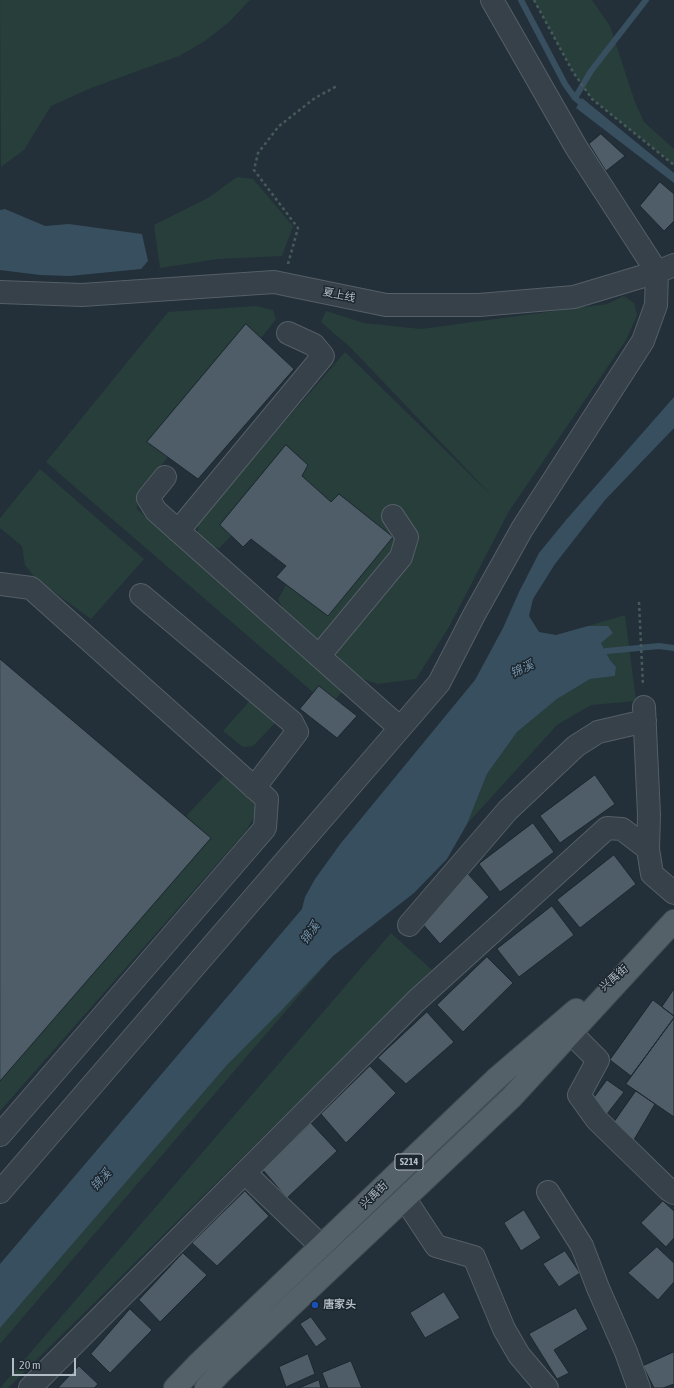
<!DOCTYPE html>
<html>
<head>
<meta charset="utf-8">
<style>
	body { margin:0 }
	#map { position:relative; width:674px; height:1388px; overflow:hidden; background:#233039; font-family:"Asap Condensed",sans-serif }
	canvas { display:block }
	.scale { position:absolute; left:12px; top:1358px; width:64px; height:18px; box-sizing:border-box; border:2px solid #b2bcc5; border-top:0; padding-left:5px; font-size:12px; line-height:14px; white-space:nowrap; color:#b2bcc5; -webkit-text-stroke:3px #1c262e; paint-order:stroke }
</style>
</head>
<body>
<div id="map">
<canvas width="674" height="1388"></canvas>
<div class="scale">20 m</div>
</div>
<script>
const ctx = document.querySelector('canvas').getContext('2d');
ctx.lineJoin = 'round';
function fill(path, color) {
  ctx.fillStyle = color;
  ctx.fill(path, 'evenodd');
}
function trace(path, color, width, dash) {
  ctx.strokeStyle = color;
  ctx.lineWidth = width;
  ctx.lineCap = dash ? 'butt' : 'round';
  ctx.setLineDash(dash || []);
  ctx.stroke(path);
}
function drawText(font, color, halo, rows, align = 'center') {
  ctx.font = font + ' "Asap Condensed","Noto Sans SC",sans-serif';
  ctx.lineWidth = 3;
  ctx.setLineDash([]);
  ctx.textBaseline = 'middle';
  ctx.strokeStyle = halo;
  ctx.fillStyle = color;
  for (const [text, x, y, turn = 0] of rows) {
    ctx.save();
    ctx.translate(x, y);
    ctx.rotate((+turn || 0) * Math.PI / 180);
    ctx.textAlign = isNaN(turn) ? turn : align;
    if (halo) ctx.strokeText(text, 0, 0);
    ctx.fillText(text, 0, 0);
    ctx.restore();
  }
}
fill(new Path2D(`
	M0,0H250L229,22L205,41L179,56L91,88L51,106L24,150L1,167Z
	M534,0H592L610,26L635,102L644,122L674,149V165L592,99L573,72Z
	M237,177L253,179L293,226L282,256L218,259L160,268L154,225L208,198Z
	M624,296L634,303L637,315L626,340L509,511L449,627L416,679L378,684L357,677L336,654L284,611L278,599L298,565L245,522L219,548L209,546L198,535V522L345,352L495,499L350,347L321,322L326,311L364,323L421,329L607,304Z
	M256,306L273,310L276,319L138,495L137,509L342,692L329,706L46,462L168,312Z
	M40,469L144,559L91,619L35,578L25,565L22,546L0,528V518Z
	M625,615L636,701L591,705L557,725L467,824L487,774L517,732L557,699L590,679L615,676L616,667L610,660L601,643L613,633L608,626H588Z
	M255,695L282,716L253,746L243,747L223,731Z
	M224,776L253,801L257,812L246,831L0,1111V1081L211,838L186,816Z
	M391,933L432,970L8,1388H0Z
	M333,956L0,1344V1328L227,1065L280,1012Z`), '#283e3b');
fill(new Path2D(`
	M582,98L674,173V183L576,108Z
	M5,209L45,226L69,224L142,234L148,261L141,269L70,276L40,275L0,270V210Z
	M674,397V428L605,500L555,564L533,599L529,616L539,632L556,635L588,626H608L613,633L601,643L610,660L616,667L615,676L590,679L557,699L517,732L487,774L467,824L447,859L414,893L333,956L280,1012L227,1065L0,1328V1264L302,909L305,897L315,879L341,843L475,680L503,628L519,592L539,553L566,520Z`), '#384f5f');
trace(new Path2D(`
	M521,0L565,84L575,98L586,107
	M575,98L591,71L646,0
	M598,653L607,651L659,646L674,648`), '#384f5f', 6);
const building = new Path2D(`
	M601,134L625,156L606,171L589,144Z
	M660,182L674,194V221L664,231L640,206Z
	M246,324L294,369L198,479L147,442Z
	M286,445L308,465L302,476L331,502L339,494L393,537L328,616L276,577L286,566L251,539L243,547L220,525Z
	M0,659L211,838L0,1081Z
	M319,686L357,716L337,738L300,709Z
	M595,775L615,804L560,843L540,816Z
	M533,823L554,852L500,892L479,864Z
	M614,855L636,884L580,928L557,900Z
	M468,874L489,897L440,944L421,922Z
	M552,906L574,935L519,977L497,949Z
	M487,957L513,983L463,1032L437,1005Z
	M674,989V1016L662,1007Z
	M653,1000L674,1016V1018L631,1076L610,1060Z
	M427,1012L454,1042L406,1084L378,1058Z
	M674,1018V1117L626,1084Z
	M370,1066L396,1093L346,1143L321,1114Z
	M607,1080L624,1092L607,1114L591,1102Z
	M636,1091L655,1104L632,1143L610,1128Z
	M311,1123L337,1151L287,1198L263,1170Z
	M245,1191L269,1216L217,1266L192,1243Z
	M663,1201L674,1211V1238L666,1247L641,1223Z
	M524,1210L541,1238L521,1251L504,1223Z
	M657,1247L674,1263V1282L658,1300L628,1273Z
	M565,1251L580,1273L559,1287L543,1264Z
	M183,1253L207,1275L160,1322L139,1300Z
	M444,1292L460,1318L425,1338L410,1313Z
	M576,1308L588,1329L554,1350L569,1373L557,1379L529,1334Z
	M130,1309L152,1330L110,1373L91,1354Z
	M311,1317L327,1339L316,1347L300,1324Z
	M674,1352V1384L663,1388H654L643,1366Z
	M308,1354L315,1374L286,1387L279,1367Z
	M351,1361L362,1388H328L322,1373Z
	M79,1366L98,1384L94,1388H58Z
	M319,1380L321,1388H299Z`);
fill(building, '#4e5d67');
trace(building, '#1e2830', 1);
const minor = new Path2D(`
	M0,292L82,295L274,282L386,305H479L574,297L657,272L674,265
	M165,477L148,498L156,511L400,728
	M178,531L323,356L314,345L288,333
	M0,584L31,588L267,799L265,828L0,1135
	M141,595L292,722L297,732L254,788
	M319,656L401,557L407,537L393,516
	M644,707L649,815L648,849L652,874L674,893
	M409,925L508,810L576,746L598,732L645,721
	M571,1033L598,1060L579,1095L597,1120L669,1190L674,1193
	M245,1173L321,1246
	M0,1192L439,683L474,615L522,529L643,341L656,305L657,272L576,147L492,0
	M548,1192L582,1246L598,1288L626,1352L639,1388
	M405,1199L436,1246L474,1257L504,1329L519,1355L547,1388
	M30,1388L416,1001L607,828L622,829L648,849`);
const major = new Path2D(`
	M175,1388L197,1365L498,1077L576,1010
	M206,1388L221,1372L511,1098L674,921`);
trace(minor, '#555f67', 24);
trace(major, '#434d55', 24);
trace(new Path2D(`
	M534,0L573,72L592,99L674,165
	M288,264L298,228L254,170L258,153L279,126L315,98L337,86
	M639,602L643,686`), '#475a5a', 2.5, [3, 3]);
trace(minor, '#374149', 22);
trace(major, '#556169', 22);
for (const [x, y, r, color] of [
	[315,1305,4,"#1a4fb4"]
]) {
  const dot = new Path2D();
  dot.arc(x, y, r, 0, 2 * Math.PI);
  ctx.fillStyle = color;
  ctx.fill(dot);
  trace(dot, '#1c262e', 1.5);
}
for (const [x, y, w] of [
	[409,1162,28]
]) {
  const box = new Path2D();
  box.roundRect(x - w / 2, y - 8, w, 16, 3);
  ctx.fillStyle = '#1c262e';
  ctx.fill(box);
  trace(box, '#b2bcc5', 1);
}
drawText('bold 10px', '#b2bcc5', null, [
	["S214",409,1162]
]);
drawText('11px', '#b2bcc5', '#1c262e', [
	["夏上线",339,295,12],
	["兴禹街",614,978,-41],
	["兴禹街",374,1195,-44]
]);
drawText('bold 11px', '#b2bcc5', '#1c262e', [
	["唐家头",323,1305]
], 'left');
drawText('italic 12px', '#7492a8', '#1c262e', [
	["锦溪",522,669,-26],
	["锦溪",310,933,-54],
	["锦溪",101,1180,-48]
]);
</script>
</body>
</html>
